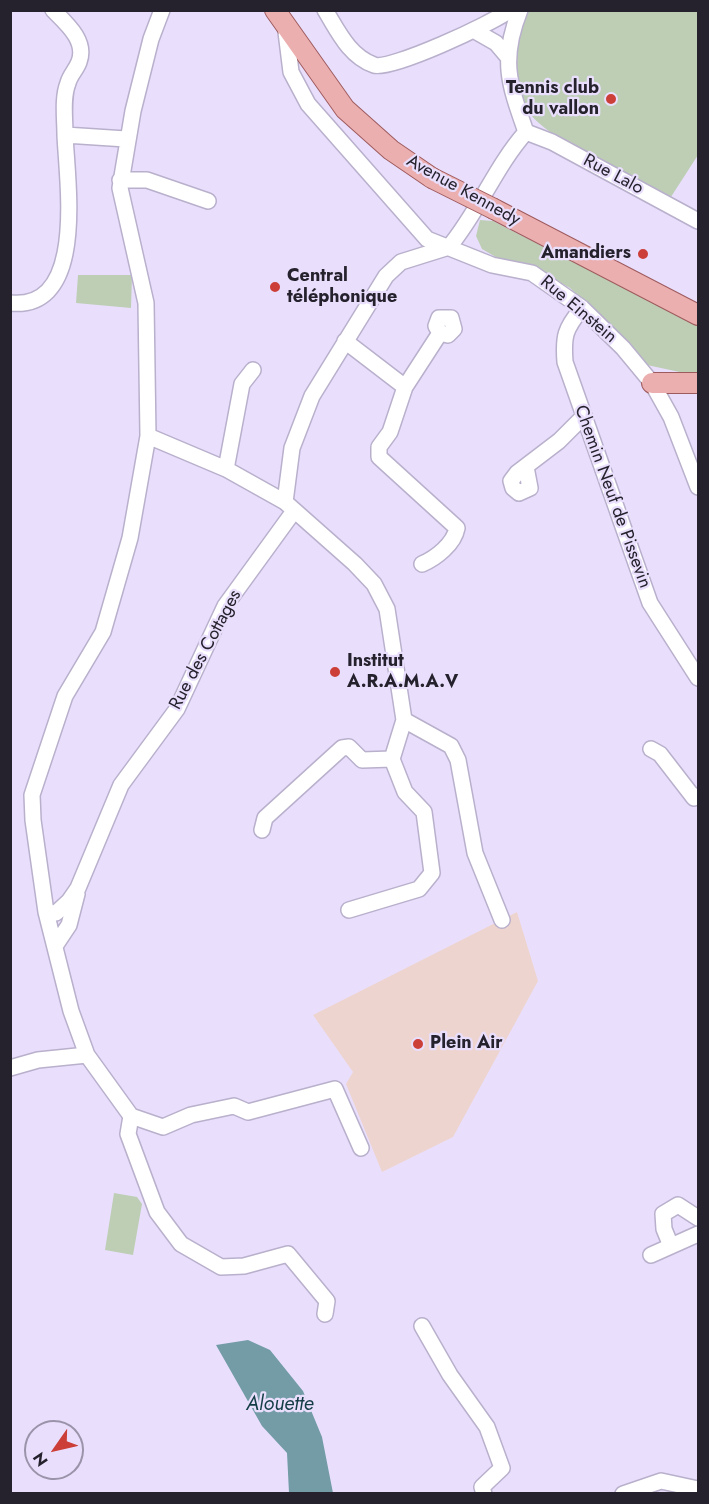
<!DOCTYPE html>
<html>
<head>
<meta charset="utf-8">
<style>
	body { margin:0 }
	#map { position:relative; width:709px; height:1504px; overflow:hidden; background:#e9dffd; font-family:Jost,sans-serif }
	canvas { display:block }
	.frame { position:absolute; inset:0; border:12px solid #25222d; pointer-events:none }
	.north { position:absolute; left:24px; top:1420px; width:60px; height:60px; box-sizing:border-box; background:#e9dffd; border:2px solid #9b93aa; border-radius:50%; rotate:236deg; font-size:16px; font-weight:700; line-height:24px; text-align:center; color:#25222d }
	.north::after { content:''; display:block; margin:auto; width:21px; height:27px; background:#cc3e38; clip-path:polygon(50% 0,100% 100%,50% 72%,0 100%) }
</style>
</head>
<body>
<div id="map">
<canvas width="709" height="1504"></canvas>
<div class="frame"></div>
<div class="north">N</div>
</div>
<script>
const ctx = document.querySelector('canvas').getContext('2d');
ctx.lineJoin = 'round';
function fill(path, color) {
  ctx.fillStyle = color;
  ctx.fill(path, 'evenodd');
}
function trace(path, color, width, dash) {
  ctx.strokeStyle = color;
  ctx.lineWidth = width;
  ctx.lineCap = dash ? 'butt' : 'round';
  ctx.setLineDash(dash || []);
  ctx.stroke(path);
}
function drawText(font, color, halo, rows, align = 'center') {
  ctx.font = font + ' Jost,sans-serif';
  ctx.lineWidth = 4.5;
  ctx.setLineDash([]);
  ctx.textBaseline = 'middle';
  ctx.strokeStyle = halo;
  ctx.fillStyle = color;
  for (const [text, x, y, turn = 0] of rows) {
    ctx.save();
    ctx.translate(x, y);
    ctx.rotate((+turn || 0) * Math.PI / 180);
    ctx.textAlign = isNaN(turn) ? turn : align;
    if (halo) ctx.strokeText(text, 0, 0);
    ctx.fillText(text, 0, 0);
    ctx.restore();
  }
}
fill(new Path2D(`
	M517,912L538,981L453,1137L382,1172L346,1084L353,1072L313,1015Z`), '#eed4cf');
fill(new Path2D(`
	M529,11H698V155L669,200C632,179 553,143 528,112C507,87 516,37 529,11Z
	M480,220L493,221L698,326V376L647,365L631,344L570,288L530,266L501,260L482,249L476,236Z
	M78,275H132L131,308L76,303Z
	M114,1193L137,1197L142,1204L133,1255L105,1250Z`), '#bdceb5');
fill(new Path2D(`
	M248,1340L270,1350L303,1391L322,1437L333,1493H289L287,1453L262,1426L216,1345Z`), '#739ca7');
const minor = new Path2D(`
	M53,10C67,24 87,41 79,62C76,70 70,75 68,83C62,98 65,119 65,135L126,139
	M325,10C338,31 349,56 374,65C390,71 493,23 510,10
	M520,10C500,60 509,84 526,132
	M285,24L291,72L308,104L427,239L492,265L532,273L582,308L623,348L652,383L671,417L698,487
	M475,31L496,43L507,56
	M526,132L552,142L698,221
	M120,180H147L208,201
	M449,247C479,211 495,167 526,132
	M10,303C87,311 67,183 65,135
	M582,308C565,329 563,336 565,362L650,603L698,678
	M345,341L405,387L390,432L379,447V457L457,528C454,544 436,558 422,564
	M405,387L440,333L448,335L454,329L451,318H439L436,326L440,333
	M148,436L226,469L285,502L355,564L374,584L387,609L404,720L392,759L405,792L424,812L432,873L419,889L349,910
	M526,467L530,488L519,493L513,488L511,481L517,473L559,441L583,417
	M226,469L242,384L253,370
	M285,502L292,448L312,396L386,276L401,262L449,247
	M404,720L451,746L458,760L475,853L502,920
	M651,749L660,754L694,798L698,796
	M262,830L265,818L342,748L349,747L362,760L392,759
	M46,912L56,913L69,901L78,888L121,785L177,709L225,606L294,511
	M55,946L69,925L77,894
	M87,1055L71,1011L46,912L33,820L32,795L65,696L103,632L130,538L148,436L146,303L120,188L133,111L151,39L162,10
	M10,1068L38,1060L87,1055L131,1116
	M131,1116L128,1134L157,1212L181,1244L221,1267L244,1266L288,1254L327,1301L325,1314
	M131,1116L163,1127L191,1115L234,1106L248,1112L335,1089L361,1148
	M671,1246L664,1229L663,1214L678,1205L698,1218
	M651,1255L698,1234
	M422,1326L450,1375L487,1427L502,1468L482,1487L484,1494
	M623,1494L661,1481L698,1489`);
const major = new Path2D(`
	M275,10L345,109L391,150L432,178
	M494,209L698,315
	M652,383H698`);
trace(minor, '#b9b0cc', 18);
trace(major, '#9e5b5e', 22);
trace(minor, '#fff', 15);
trace(major, '#ecafaf', 20);
const majorBridge = new Path2D(`
	M432,178L494,209`);
trace(majorBridge, '#9e5b5e', 22, []);
trace(majorBridge, '#ecafaf', 20);
for (const [x, y, r, color] of [
	[611,99,6,"#cc3e38"],
	[643,254,6,"#cc3e38"],
	[275,287,6,"#cc3e38"],
	[335,672,6,"#cc3e38"],
	[418,1044,6,"#cc3e38"]
]) {
  const dot = new Path2D();
  dot.arc(x, y, r, 0, 2 * Math.PI);
  ctx.fillStyle = color;
  ctx.fill(dot);
  trace(dot, '#e9dffd', 2);
}
drawText('bold 18px', '#25222d', '#e9dffd', [
	["Tennis club",599,89,"right"],
	["du vallon",599,110,"right"],
	["Amandiers",631,254,"right"],
	["Central",287,277],
	["téléphonique",287,298],
	["Institut",347,662],
	["A.R.A.M.A.V",347,683],
	["Plein Air",430,1044]
], 'left');
drawText('18px', '#25222d', '#e9dffd', [
	["Rue Lalo",613,175,28],
	["Avenue Kennedy",463,191,29],
	["Rue Einstein",578,310,40],
	["Chemin Neuf de Pissevin",612,497,70],
	["Rue des Cottages",206,650,-62]
]);
drawText('italic 20px', '#143c45', '#e9dffd', [
	["Alouette",280,1405]
]);
</script>
</body>
</html>
